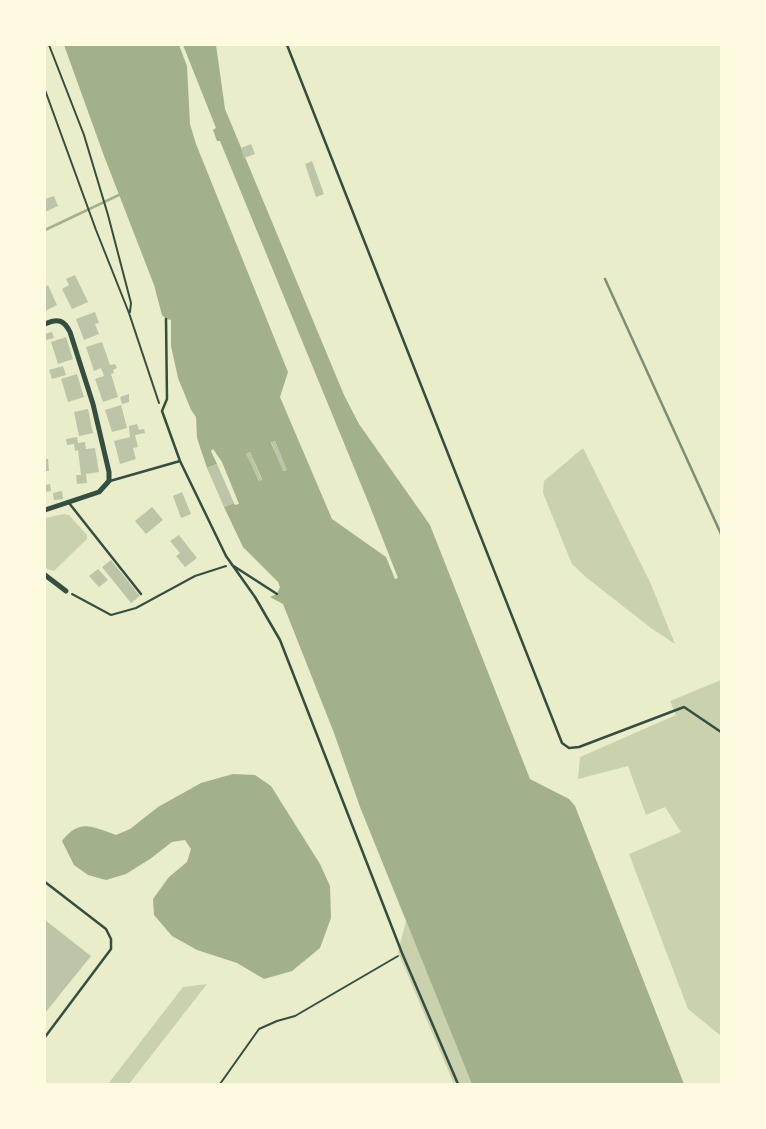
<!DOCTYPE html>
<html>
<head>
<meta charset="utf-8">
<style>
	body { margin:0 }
	#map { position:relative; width:766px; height:1129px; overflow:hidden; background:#e9edc9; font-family:"Asap Condensed",sans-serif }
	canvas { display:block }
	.frame { position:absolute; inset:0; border:46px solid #fefae0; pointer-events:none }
</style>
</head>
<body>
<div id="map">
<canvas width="766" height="1129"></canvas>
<div class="frame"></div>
</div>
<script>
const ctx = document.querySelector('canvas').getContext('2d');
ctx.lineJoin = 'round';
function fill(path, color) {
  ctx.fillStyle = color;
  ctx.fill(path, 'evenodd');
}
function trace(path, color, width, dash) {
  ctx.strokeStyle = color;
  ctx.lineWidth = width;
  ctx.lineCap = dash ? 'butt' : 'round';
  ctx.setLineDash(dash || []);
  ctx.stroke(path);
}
fill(new Path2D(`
	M583,448L650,582L675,644L651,628L587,578L572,564L543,493L544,481Z
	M64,514L69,515L87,535V539L54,571L45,568V518Z
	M721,680V1036L688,1009L629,854L681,832L665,807L646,815L628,766L578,779L580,757L676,715L670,701Z
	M406,921L475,1084H454L398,952Z
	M207,984L129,1084H108L183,987Z`), '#cad2ad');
fill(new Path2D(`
	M64,45H179L187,66L190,124L196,144L288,372L280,397L332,519L386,557L395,579L398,578L369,504L220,141H217L213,130L216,128L183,45H216L225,109L344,395L359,424L430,525L530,779L569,799L575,806L684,1084H472L360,807L334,733L283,604L270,597L277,594L280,587L278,582L243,547L224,507L234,503L235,505L239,504L222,462L213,449L211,451L217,464L207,468L197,438L196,417L191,410L178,378L171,346V320L166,319L162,315L154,285L104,156ZM275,441L286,470L284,471L271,443ZM250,452L262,479L259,481L247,454Z
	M233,774L255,775L271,786L320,864L330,886L331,918L320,948L292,971L264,979L237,963L197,950L172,936L154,915L153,899L169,877L187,862L191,849L185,840L172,842L150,859L126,874L106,880L88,875L74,865L62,841C80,818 92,827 116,835L130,829L158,807L201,783Z`), '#a3b18a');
trace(new Path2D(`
	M45,230L121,194`), '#a3b18a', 2.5);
fill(new Path2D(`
	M251,144L255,154L244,158L241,148Z
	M312,161L324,194L316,197L305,164Z
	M54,196L58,206L45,212V199Z
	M75,275L88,302L72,309L62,289L69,285L66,279Z
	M48,285L57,305L45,311V287Z
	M95,312L99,323L95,324L99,334L84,340L76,319Z
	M52,332L54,338L46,340L45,334Z
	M66,337L73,359L58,364L51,342Z
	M102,342L110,365L115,364L117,368L113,370L114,373L111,374L118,397L103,402L95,379L104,376L103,373L101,368L94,371L86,347Z
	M63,366L66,375L52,379L49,370Z
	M77,374L84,397L68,402L61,379Z
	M129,394V402L122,404L120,397Z
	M121,405L127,428L112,432L105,410Z
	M88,409L93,433L79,436L74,412Z
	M137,424L139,430L144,429L145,433L135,435L138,447L133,448L136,459L120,464L114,441L130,437L129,426Z
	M77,437L78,443L85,442L86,449L95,448L99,472L86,474L87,483L77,484L76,475H81L78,450L75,451L74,444L67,445L66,439Z
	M275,441L287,470L283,471L271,442Z
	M250,452L262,480L259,481L246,454Z
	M45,459H48L49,471H45Z
	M217,464L234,503L224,507L207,468Z
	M50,484L51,491L45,492V485Z
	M62,491L63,499L54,500L53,493Z
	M182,492L191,514L181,518L173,496Z
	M152,507L163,520L146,534L135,521Z
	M179,535L197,558L185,567L176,556L180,553L170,541Z
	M111,560L140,596L131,603L102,567Z
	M98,569L108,580L99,587L89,576Z
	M45,920L91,956L45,1013Z`), '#bcc5a7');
trace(new Path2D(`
	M49,45L84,135L108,215L131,303L130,312
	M45,90L96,230L129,313L159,403
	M72,594L111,615L136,608L195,576L226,566
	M220,1084L259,1029L277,1021L295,1016L398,956`), '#344e41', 2);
trace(new Path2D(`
	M287,45L562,743L569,748L579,747L684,707L721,732
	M166,319L167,399L162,411L180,461L226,556L255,597L280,640L402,953L458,1084
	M110,481L180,461
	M69,503L141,594
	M232,565L277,594
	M45,882L106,929L111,939V949L45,1037`), '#344e41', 2.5);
trace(new Path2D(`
	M45,324C58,318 64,320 70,332L93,404L109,472V481L99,492L45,510
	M45,575L66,591`), '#344e41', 5);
trace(new Path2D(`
	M605,279L721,534`), '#7c8e77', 2.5);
</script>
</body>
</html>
